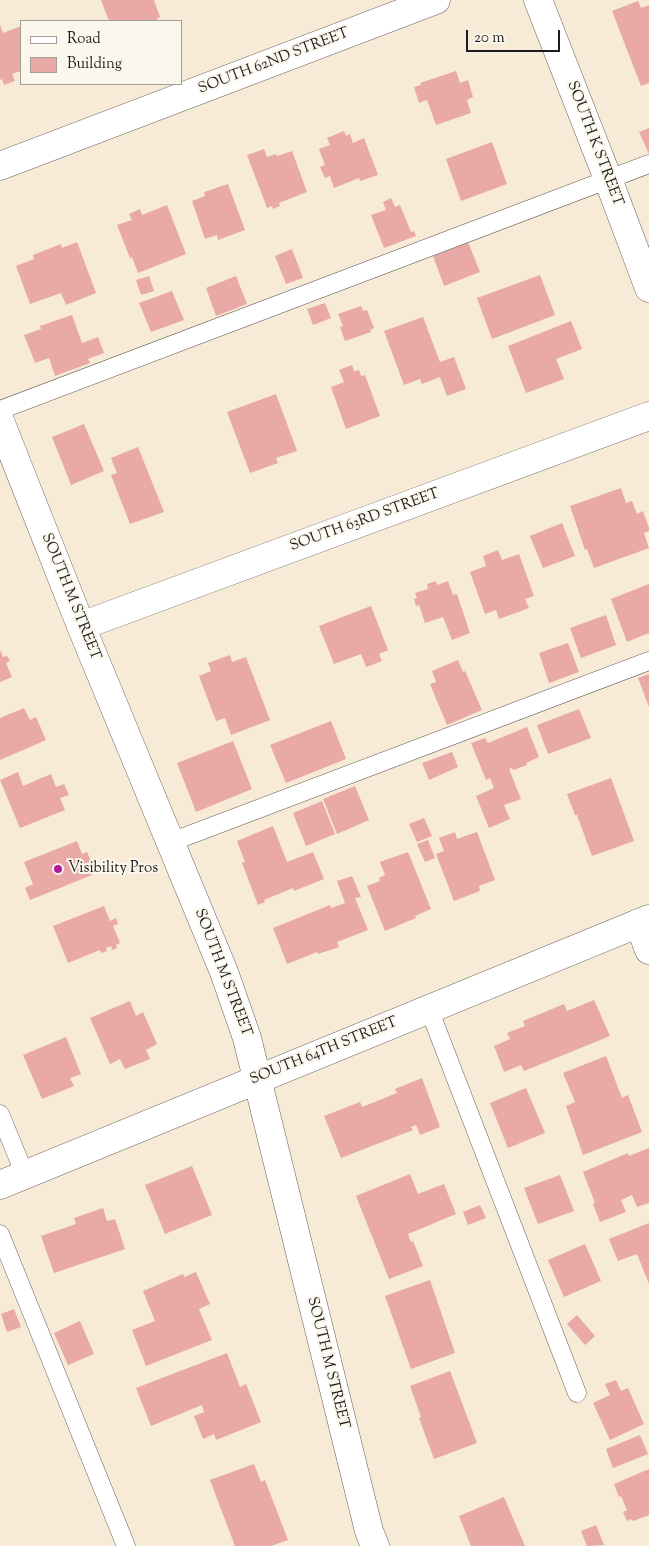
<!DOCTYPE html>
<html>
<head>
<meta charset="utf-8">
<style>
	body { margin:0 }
	#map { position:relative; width:649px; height:1546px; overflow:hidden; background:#f7ead6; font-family:"Sorts Mill Goudy",serif }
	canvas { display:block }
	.legend { position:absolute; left:20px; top:20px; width:162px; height:65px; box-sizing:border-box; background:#fbf7ec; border:1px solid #a29f99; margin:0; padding:6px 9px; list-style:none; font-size:15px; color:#1c1c1c }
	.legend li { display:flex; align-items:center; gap:10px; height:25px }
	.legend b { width:25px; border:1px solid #a29f99 }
	.scale { position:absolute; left:466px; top:30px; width:94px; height:22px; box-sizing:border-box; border:2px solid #1c1c1c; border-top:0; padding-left:6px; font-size:15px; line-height:18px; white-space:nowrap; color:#1c1c1c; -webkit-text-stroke:4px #fbf7ec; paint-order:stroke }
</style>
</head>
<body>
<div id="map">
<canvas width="649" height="1546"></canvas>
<ul class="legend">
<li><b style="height:6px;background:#fff"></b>Road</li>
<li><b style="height:14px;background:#e9a9a7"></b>Building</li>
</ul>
<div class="scale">20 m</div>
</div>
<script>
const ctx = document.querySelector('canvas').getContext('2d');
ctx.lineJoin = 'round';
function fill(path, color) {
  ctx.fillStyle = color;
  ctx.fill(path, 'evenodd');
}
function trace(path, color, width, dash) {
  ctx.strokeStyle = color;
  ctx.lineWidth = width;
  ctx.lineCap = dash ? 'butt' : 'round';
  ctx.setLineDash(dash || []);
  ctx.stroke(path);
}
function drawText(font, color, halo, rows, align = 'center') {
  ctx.font = font + ' "Sorts Mill Goudy",serif';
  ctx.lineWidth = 4;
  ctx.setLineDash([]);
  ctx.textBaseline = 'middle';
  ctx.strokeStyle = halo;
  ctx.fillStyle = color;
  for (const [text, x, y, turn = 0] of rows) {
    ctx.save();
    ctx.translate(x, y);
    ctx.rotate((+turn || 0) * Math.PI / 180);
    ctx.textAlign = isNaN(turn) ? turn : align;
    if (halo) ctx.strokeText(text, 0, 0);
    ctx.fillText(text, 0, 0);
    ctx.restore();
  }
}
fill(new Path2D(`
	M101,0H154L160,17L157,18L158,21H109Z
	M638,1L641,8L649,5V83L641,86L612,11Z
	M0,25L3,33L21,26V71L12,74L15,81L4,85L2,79L0,80Z
	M456,71L460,83L468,80L473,97L467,100L471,113L436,125L427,100L419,103L414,87L421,85L420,83Z
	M649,128V154L639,132Z
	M344,131L346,136L350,134L353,143L364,138L378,175L360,181L359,178L334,188L330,176L325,178L320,167L325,165L319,149L330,145L327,138Z
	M492,142L507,184L461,201L446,159Z
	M264,149L267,157L276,154L277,156L292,151L307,192L279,203L280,206L273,209L272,206L267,208L247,155Z
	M228,184L245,230L218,240L217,235L205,239L192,201L205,196L204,192Z
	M391,198L395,207L400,205L411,232L414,231L416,236L384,248L371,215L386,210L383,202Z
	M167,205L186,254L138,273L132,257L130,258L117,225L132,220L129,214L140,209L142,215Z
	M77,242L96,293L66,305L61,293L30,304L16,266L34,259L33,255L61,244L62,248Z
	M468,242L480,272L444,286L433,256Z
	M292,249L303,278L286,284L275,256Z
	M540,275L555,315L492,339L477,298Z
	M149,276L154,291L141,295L136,280Z
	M236,276L247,304L216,316L206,288Z
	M172,291L184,320L151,332L139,303Z
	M325,303L331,318L313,325L307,309Z
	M361,306L363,311L367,310L374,328L370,330L371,332L345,341L340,327L343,326L338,314Z
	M72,315L82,343L98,337L104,353L88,359L90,363L55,376L49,358L35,363L24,335L41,329L40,326Z
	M423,317L440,362L454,357L466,389L447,396L440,377L422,384L420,379L404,385L384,331Z
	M571,321L582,349L556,359L564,379L526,393L508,346Z
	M352,365L354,371L359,370L361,376L365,375L380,416L346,429L331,387L344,382L339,370Z
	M276,394L297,451L276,458L278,463L250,473L227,412Z
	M84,424L104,471L71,485L52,437Z
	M138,447L164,512L130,524L111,475L117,473L111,458Z
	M621,488L626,503L632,501L637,514L643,511L649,528V531L644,533L649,548L594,568L587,549L585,550L570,506Z
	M562,523L575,556L543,568L530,536Z
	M498,550L502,560L519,554L534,596L525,599L529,608L499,619L496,610L485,614L470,572L486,566L483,556Z
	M436,581L437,585L448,581L453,595L457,594L470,633L452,640L443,617L425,623L419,605L416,606L414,599L417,598L415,593L428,589L427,584Z
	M649,584V633L627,642L611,599Z
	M371,606L388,650L379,654L382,661L366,667L361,654L334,664L319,626Z
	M606,615L616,645L581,658L570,628Z
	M568,643L579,672L549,683L539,653Z
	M0,650L3,657L7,656L10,661L6,663L12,677L0,682Z
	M230,655L232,662L246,657L270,720L231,735L225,718L216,721L199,676L211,671L208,663Z
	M458,660L463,672L465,671L482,710L447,725L430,684L436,682L432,671Z
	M649,674V707L638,678Z
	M24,708L30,720L36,717L46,740L0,760V718Z
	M579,709L591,738L548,754L537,725Z
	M331,721L346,759L286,783L270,745Z
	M527,727L539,757L526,763L527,765L513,770L512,768L509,769L521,799L504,805L510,819L489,828L476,796L494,788L490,778L486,780L471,743L485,738L488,743Z
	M233,741L252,789L196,812L177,763Z
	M452,752L458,767L429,780L422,763Z
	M18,772L23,786L51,774L56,787L64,784L69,795L60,798L65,810L20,828L0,780Z
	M611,778L634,841L592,856L577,815H575L567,794Z
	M355,786L369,820L337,834L323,799Z
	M322,801L335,834L306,846L293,813Z
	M424,818L432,836L417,842L409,824Z
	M273,826L287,862L313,852L324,879L294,891L293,888L264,900L265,902L258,905L242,863L245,862L237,841Z
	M455,832L457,839L477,832L495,880L479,886L480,891L454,901L436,854L444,851L439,838Z
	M428,840L435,858L425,862L417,844Z
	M77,841L82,854L87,852L91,861L87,863L92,875L30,900L25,888L33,884L24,862Z
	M408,852L431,909L415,916L416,918L385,931L367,886L380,881L379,878L385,875L380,862Z
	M352,876L361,897L355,898L368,930L337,942L339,947L318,954L317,952L287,964L273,928L330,905L331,908L345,903L337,881Z
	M104,906L110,921L116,918L118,924L113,926L120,943L116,945L117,948L112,950L111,946L106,948L107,951L101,953L100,950L68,963L53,926Z
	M594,1000L610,1036L524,1071L521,1065L504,1072L494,1046L510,1039L507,1033L525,1026L523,1021L564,1004L567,1011Z
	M130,1001L136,1016L143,1012L157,1044L146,1050L150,1059L125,1069L120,1059L110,1064L90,1018Z
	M66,1037L81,1074L70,1078L74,1086L42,1099L23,1055Z
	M606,1056L622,1098L628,1095L642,1132L583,1155L566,1106L575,1102L563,1073Z
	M422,1078L440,1127L420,1135L416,1125L411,1127L413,1130L341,1158L324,1116L360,1102L362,1107L397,1093L395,1089Z
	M526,1088L545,1133L508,1148L490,1103Z
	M649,1148V1203L637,1207L632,1195L621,1200L626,1212L600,1222L593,1204L595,1203L583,1172L628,1153L629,1156Z
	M192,1166L212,1215L165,1234L145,1185Z
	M410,1174L418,1194L444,1184L456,1214L408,1234L411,1242L413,1241L423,1266L389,1279L356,1196Z
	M560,1175L574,1211L538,1224L524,1188Z
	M480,1205L486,1218L468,1225L463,1212Z
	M103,1208L107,1221L115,1219L125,1249L54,1273L41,1236L76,1224L74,1218Z
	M649,1223V1284L637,1254L618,1261L609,1239Z
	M585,1244L601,1281L564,1297L548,1260Z
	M196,1272L210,1304L199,1309L212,1340L146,1366L132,1330L155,1321L143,1291L183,1274L184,1277Z
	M430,1280L455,1353L411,1369L385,1296Z
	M14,1309L21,1327L7,1332L1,1314Z
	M577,1315L595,1336L585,1345L567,1324Z
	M80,1321L94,1354L68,1365L54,1333Z
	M227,1353L240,1387L246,1384L261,1422L216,1440L214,1434L203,1439L194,1416L204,1412L202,1405L151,1426L136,1388Z
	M450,1371L477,1443L434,1459L419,1418L421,1417L410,1386Z
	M616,1380L621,1391L628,1388L644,1424L610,1440L593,1403L610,1395L605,1384Z
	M640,1435L648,1454L613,1468L606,1449Z
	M254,1464L261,1482L265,1480L288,1540L271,1546H235L210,1480Z
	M649,1469V1515L633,1521L631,1519L627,1521L623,1512L627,1510L621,1496L619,1497L614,1484Z
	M504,1497L525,1546H471L459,1516Z
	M596,1525L604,1545L587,1546L581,1531Z`), '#e9a9a7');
const lane = new Path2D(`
	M0,410L649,164
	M171,842L649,661
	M429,1009L577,1393
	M0,1114L25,1175
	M0,1234L126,1546`);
const street = new Path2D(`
	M538,0L608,179L649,288
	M0,166L436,0
	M0,421L81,626L224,972L247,1038L369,1531L375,1546
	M81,626L649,416
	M639,923L649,950`);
const secondary = new Path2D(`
	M0,1185L649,919`);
trace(lane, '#69645d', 19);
trace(street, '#69645d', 29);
trace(secondary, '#69645d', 29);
trace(lane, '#fff', 18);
trace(street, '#fff', 28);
trace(secondary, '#fff', 28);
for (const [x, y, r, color] of [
	[58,869,5,"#b5179e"]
]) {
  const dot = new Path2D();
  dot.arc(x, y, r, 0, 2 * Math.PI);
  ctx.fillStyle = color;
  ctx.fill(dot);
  trace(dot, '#fbf7ec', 2);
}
drawText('15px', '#1c1c1c', '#fbf7ec', [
	["SOUTH 62ND STREET",274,62,-21],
	["SOUTH K STREET",594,144,69],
	["SOUTH 63RD STREET",365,521,-20],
	["SOUTH M STREET",70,597,68],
	["SOUTH M STREET",222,973,69],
	["SOUTH 64TH STREET",324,1052,-22],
	["SOUTH M STREET",327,1363,76]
]);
drawText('15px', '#1c1c1c', '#fbf7ec', [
	["Visibility Pros",68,869]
], 'left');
</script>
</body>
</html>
